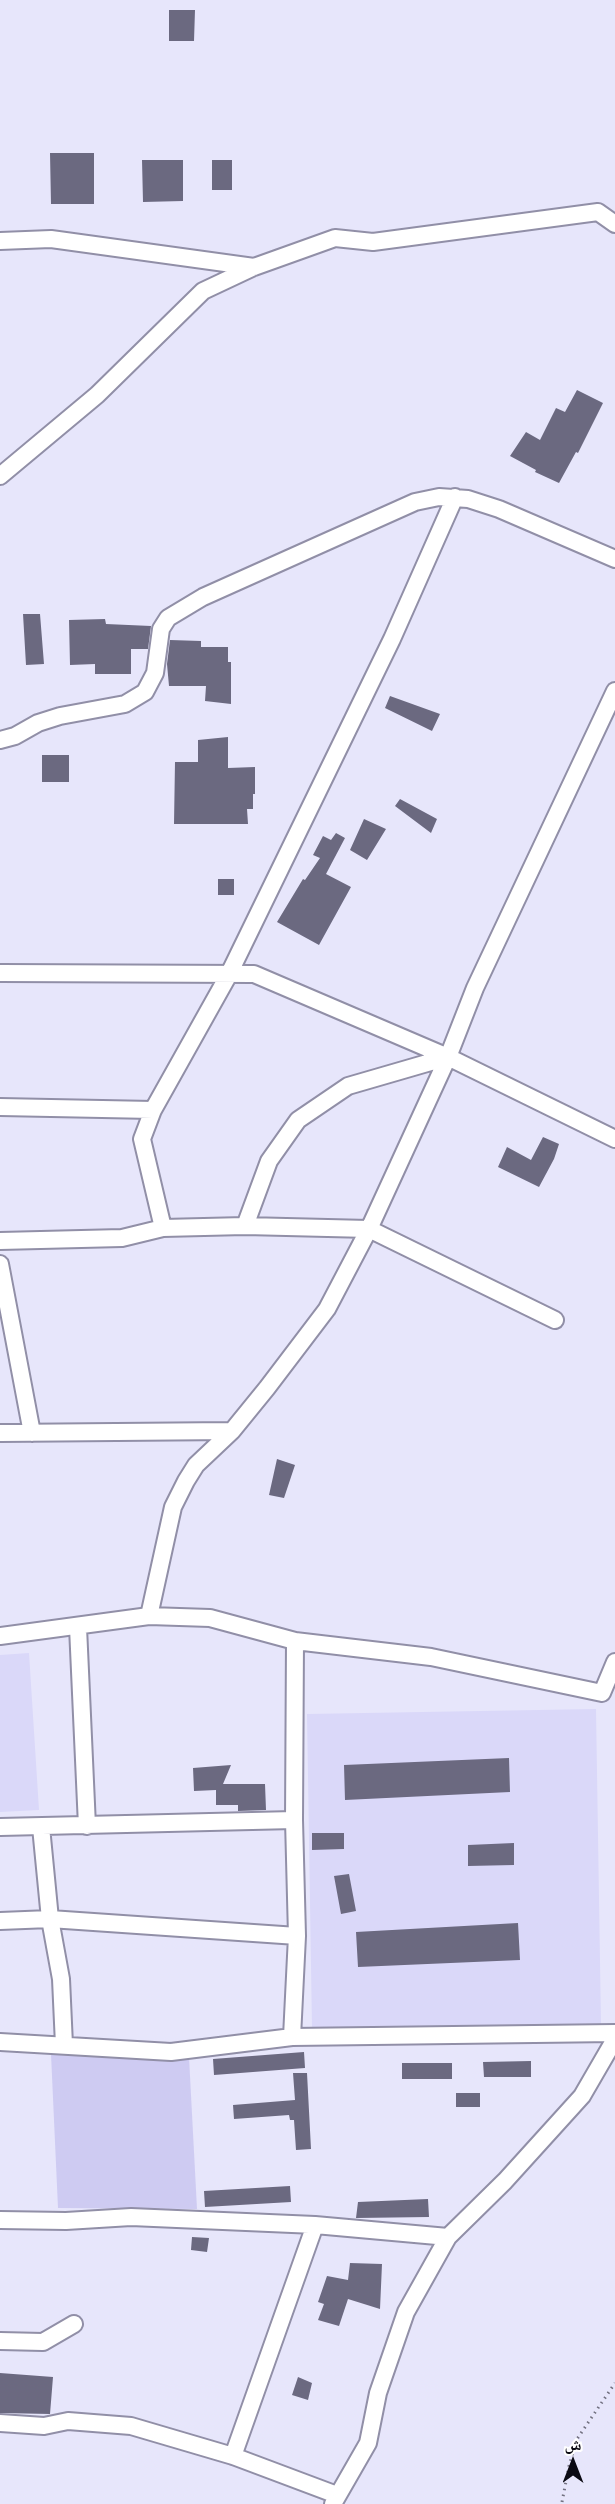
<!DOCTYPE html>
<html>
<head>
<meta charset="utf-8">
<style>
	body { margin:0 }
	#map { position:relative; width:615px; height:2504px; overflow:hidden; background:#e7e6fb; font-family:"IBM Plex Serif","Noto Naskh Arabic",serif }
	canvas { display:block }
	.north { position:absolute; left:543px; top:2432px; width:60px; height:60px; -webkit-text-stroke:4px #fff; paint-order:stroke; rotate:0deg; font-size:16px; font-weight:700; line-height:24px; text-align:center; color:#0b0a13 }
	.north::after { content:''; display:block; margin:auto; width:21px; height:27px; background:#0b0a13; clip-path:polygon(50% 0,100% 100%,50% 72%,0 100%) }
</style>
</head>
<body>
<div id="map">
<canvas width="615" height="2504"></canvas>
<div class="north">ش</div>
</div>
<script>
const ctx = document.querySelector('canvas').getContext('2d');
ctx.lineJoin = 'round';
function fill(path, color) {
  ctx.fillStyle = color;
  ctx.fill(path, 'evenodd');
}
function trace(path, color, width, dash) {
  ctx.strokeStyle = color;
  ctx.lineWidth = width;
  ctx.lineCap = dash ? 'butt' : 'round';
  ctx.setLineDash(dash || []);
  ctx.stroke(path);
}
fill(new Path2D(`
	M29,1653L39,1810L0,1812V1655Z
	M596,1709L601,2024L312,2028L307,1714Z`), '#dad8f9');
fill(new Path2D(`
	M51,2054L189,2057L197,2209L58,2208Z`), '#cecbf2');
fill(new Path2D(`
	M169,10H195L194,41H169Z
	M50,153H94V204H51Z
	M142,160H183V201L143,202Z
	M212,160H232V190H212Z
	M577,390L603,403L578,453L576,452L559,483L535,472L536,470L510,456L526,432L540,440L556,408L565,412Z
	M23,614H40L44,664L26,665Z
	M105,619L106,624L151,626L148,649H131V674H95V664L70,665L69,620Z
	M170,640L201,641V647H228V662H231V704L205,701L206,686H169L167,664Z
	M390,696L440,714L432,731L385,708Z
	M228,737V768L255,767V794H253V809H247L248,824H174L175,762H198V740Z
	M42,755H69V782H42Z
	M400,799L437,819L431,833L395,806Z
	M364,819L386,829L367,860L350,850Z
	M336,833L345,838L326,874L351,887L319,945L277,922L303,879L305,880L320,858L313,855L323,836L331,840Z
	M218,879H234V895H218Z
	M543,1137L559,1144L554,1159L539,1187L498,1167L507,1147L531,1160Z
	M277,1459L295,1465L284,1498L269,1495Z
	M509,1758L510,1792L345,1800L344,1765Z
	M231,1765L223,1784H265L266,1810L238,1811V1805H216V1790L194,1791L193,1768Z
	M312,1833H344V1849L312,1850Z
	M514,1843V1865L468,1866V1845Z
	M349,1874L356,1911L341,1914L334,1876Z
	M518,1923L520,1960L358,1967L356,1932Z
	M304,2052L305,2068L214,2075L213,2059Z
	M531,2061V2077H484L483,2062Z
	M402,2063H452V2079H402Z
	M293,2073H307L311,2149L296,2150L294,2120H290L289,2115L234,2119L233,2105L295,2100Z
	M456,2093H480V2107H456Z
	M290,2186L291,2202L205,2207L204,2191Z
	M428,2199L429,2217L356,2218L358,2202Z
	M192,2237L209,2238L207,2252L191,2250Z
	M350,2263L382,2264L380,2309L348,2299L339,2326L318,2320L324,2304L318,2302L327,2276L348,2280Z
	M0,2373L53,2377L50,2414L0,2413Z
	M298,2377L312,2383L308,2400L292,2395Z`), '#6b6980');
const minor = new Path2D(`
	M0,241L51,239L254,267
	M0,476L97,395L203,291L254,267L335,238L373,242L598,212L615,224
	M0,740L15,736L38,723L60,716L125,704L145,692L155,673L161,629L168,618L203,597L415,502L439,497L468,499L499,509L615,559
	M0,973L254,974L448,1057L615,1139
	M0,1107L153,1110
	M245,1226L269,1161L298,1120L348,1086L448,1057
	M163,1228L142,1139L153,1110L228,976L392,639L455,497
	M0,1241L122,1238L163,1228L245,1226L369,1229L555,1320
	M0,1264L32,1433
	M0,1433L232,1431
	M149,1616L173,1507L186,1481L196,1465L232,1431L267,1388L327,1309L369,1229L448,1057L475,988L615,691
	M78,1627L87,1826
	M0,1636L149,1616L210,1618L295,1641L431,1657L602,1693L615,1662
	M0,1827L294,1820
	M41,1827L50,1919L61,1979L64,2045
	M0,1921L50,1919L297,1936
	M292,2037L297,1936L294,1820L295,1641
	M0,2042L171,2052L292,2037L615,2033
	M0,2220L66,2221L131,2217L315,2225L448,2237
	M0,2341L43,2342L74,2324
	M0,2423L44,2426L68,2421L131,2426L233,2456L337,2495
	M233,2456L315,2225
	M333,2504L368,2443L378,2393L406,2312L448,2237L505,2181L582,2096L615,2039`);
trace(minor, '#918fa7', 20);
trace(new Path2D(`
	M562,2502L569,2466L577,2439L615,2383`), '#71707f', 3, [1.5, 4.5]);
trace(minor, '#fff', 16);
</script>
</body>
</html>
